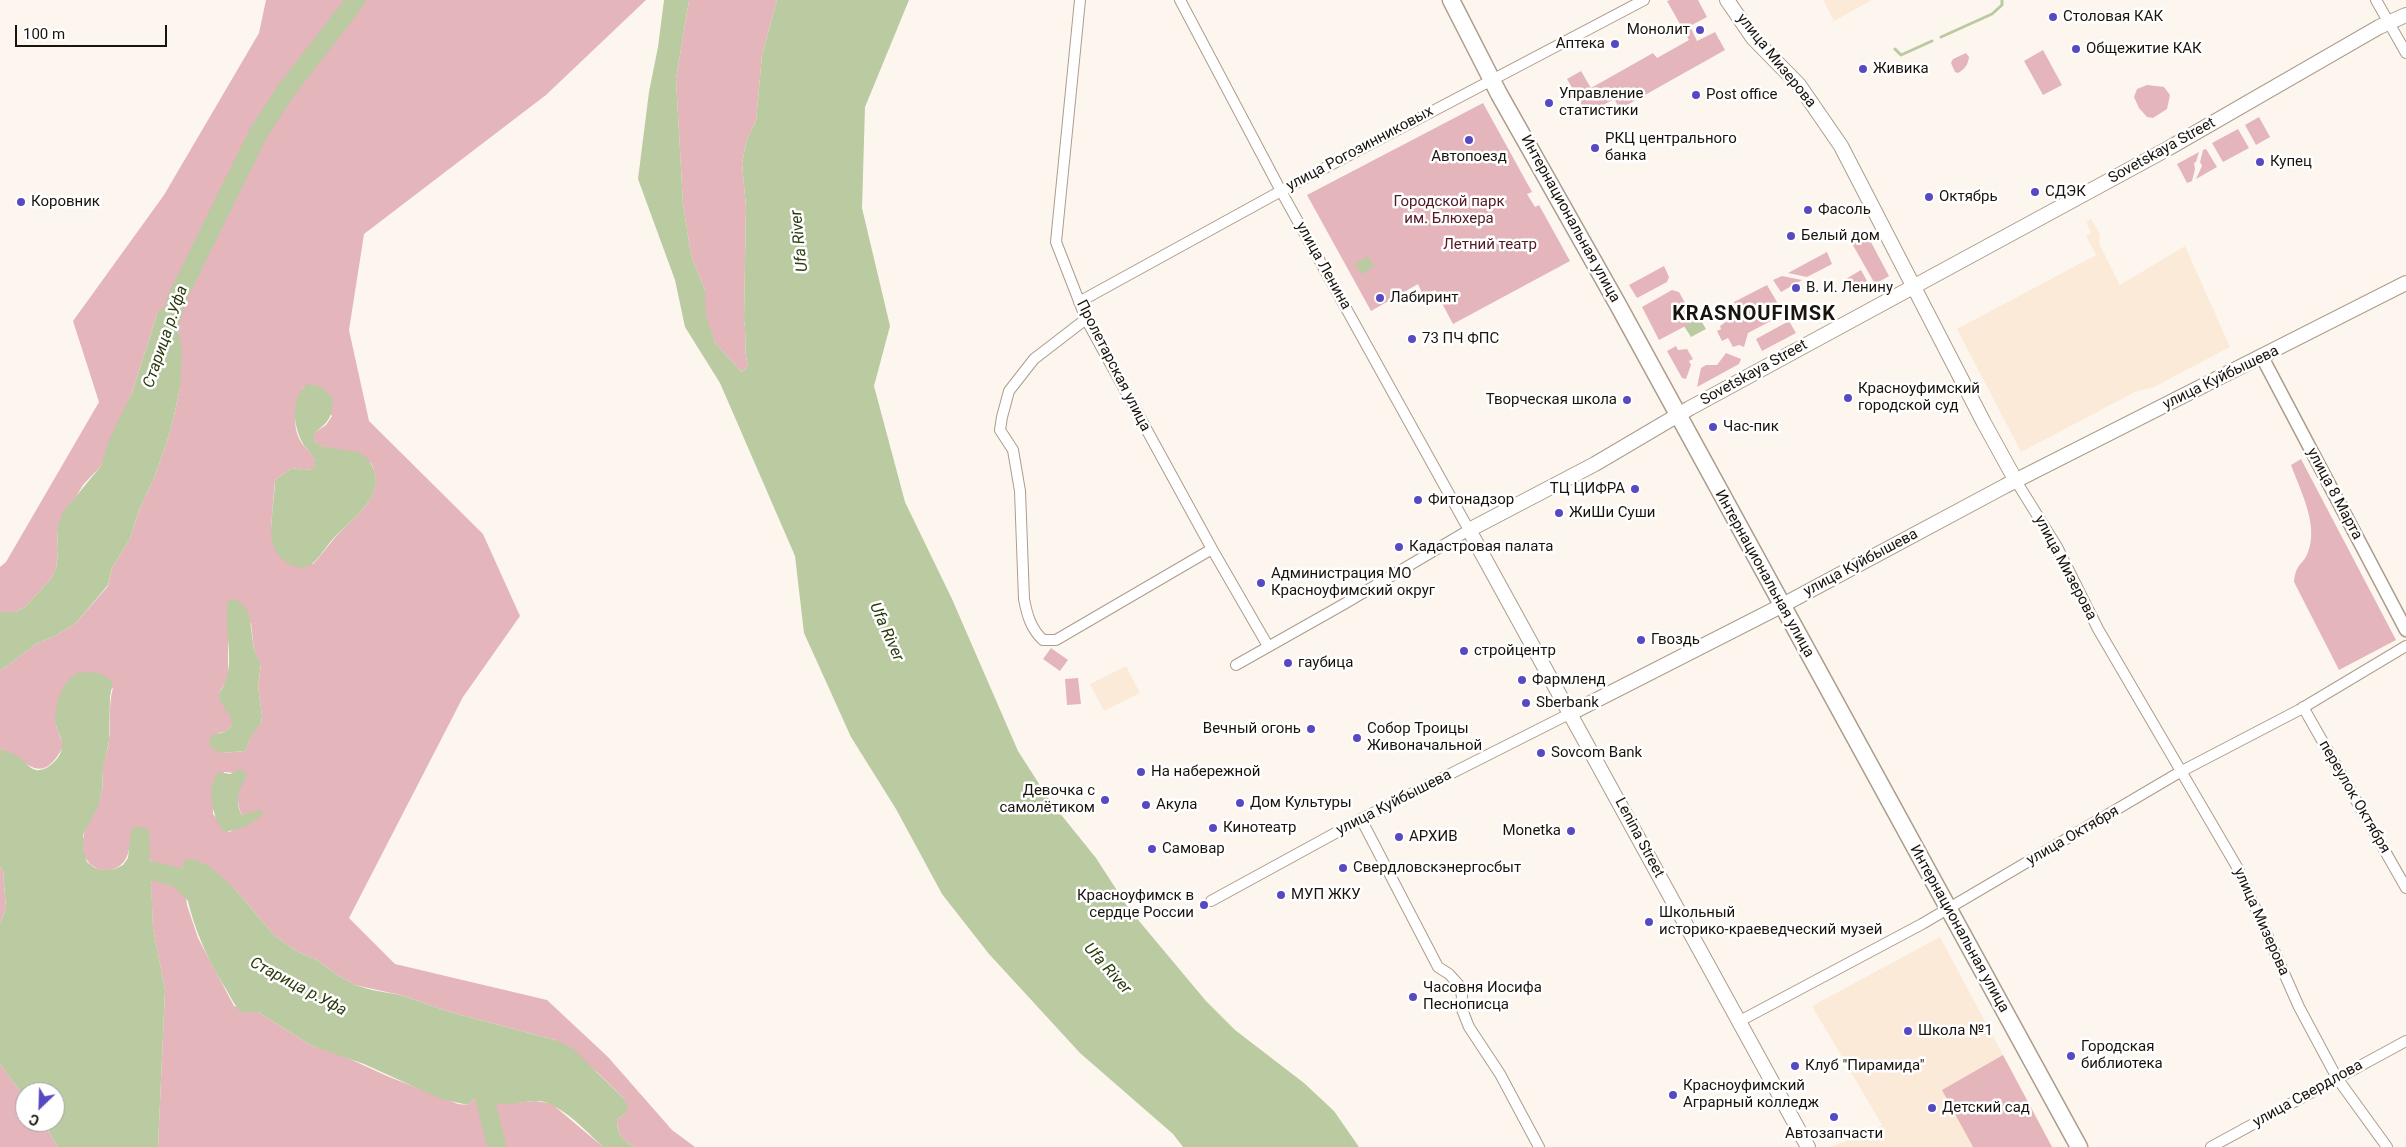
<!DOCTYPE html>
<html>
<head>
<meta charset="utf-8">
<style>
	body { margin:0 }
	#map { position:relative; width:2406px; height:1147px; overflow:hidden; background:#fdf6ef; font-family:Roboto,sans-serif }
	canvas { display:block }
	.north { position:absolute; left:15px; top:1082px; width:50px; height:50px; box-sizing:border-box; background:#fff; border:1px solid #a3a19f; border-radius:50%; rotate:204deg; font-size:14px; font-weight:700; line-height:20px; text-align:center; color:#1a140e }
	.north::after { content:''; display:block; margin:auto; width:18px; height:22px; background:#5749c1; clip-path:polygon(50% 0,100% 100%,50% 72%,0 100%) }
	.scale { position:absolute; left:15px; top:25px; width:152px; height:22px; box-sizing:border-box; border:2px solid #1a140e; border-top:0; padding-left:6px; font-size:15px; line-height:18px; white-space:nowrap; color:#1a140e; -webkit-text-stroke:4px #fff; paint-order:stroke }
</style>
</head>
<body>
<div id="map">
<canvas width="2406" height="1147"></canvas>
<div class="north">С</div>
<div class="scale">100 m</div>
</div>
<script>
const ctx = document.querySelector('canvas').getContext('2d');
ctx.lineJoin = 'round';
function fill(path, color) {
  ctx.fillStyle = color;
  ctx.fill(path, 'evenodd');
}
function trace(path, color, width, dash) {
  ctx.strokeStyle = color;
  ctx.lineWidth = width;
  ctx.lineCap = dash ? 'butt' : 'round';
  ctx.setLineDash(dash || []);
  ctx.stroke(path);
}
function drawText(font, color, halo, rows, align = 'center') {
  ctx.font = font + ' Roboto,sans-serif';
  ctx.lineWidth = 5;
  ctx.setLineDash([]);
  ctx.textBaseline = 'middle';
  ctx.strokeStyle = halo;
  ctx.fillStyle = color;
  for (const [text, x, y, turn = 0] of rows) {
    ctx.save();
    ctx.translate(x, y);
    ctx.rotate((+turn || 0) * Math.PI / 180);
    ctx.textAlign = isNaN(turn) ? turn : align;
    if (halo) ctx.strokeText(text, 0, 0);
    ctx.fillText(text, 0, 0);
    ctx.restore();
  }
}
fill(new Path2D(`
	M1823,0H1872L1834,21Z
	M2091,219L2100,234L2099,243L2120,285L2185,246L2230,347L2154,387L2135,392L2021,452L1957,329L2096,255L2086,236L2091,233L2086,222Z
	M1126,666L1140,693L1104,711L1090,684Z
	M1940,937L2003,1055L2052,1147H1830L1872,1131L1882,1125L1812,1006Z`), '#fcead8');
fill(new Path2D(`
	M266,0H646L546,95L364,234L349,330L369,421L483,534L520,616L463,697L349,918L395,964L547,1000L608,1057L672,1130L695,1147H636C622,1141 617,1134 617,1119L625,1114L624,1099L597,1072L555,1040L450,1012L400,995L355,985L334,973L317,960L296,951L274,935L234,888L182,865L187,905L198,938L234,1006L258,1012L312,1046L341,1055L387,1076L458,1104L468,1105L475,1098L490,1099L502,1104L536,1101L552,1104L603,1147H158L165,990L153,928L151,885L152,871L148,845L129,849C125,879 84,876 83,847C81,825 99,811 102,790C103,782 102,774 103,767C104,758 108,750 109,741C111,723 108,705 113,688L56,726L62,742V749C39,788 28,759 0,749V671L36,644L57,635L76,623L108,586L112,568L130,539L139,510L155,476L171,429L180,388L179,334L173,322V311L157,314L132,393L101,466L83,485L57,528L58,551L56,569L50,580L25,607L15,612H0V567L6,562L99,402L73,321L164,195L259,33ZM304,387L332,416L326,425L314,433V441L319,445L371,463C388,498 352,517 333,540C326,548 321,556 313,564L271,527L275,480L292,468L303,470L313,469L315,466C316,456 310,453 304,446C290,429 295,405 304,387ZM251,623L254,650L261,665L258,686L262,716L261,724L253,731L245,751L221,753L218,733L225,732L232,725V718L219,693L228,678V634ZM224,772L235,773L245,779C236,789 236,803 242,815L248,814L256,820L229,832L213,814V808Z
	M689,0H777L762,55L756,121L747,139L742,163L746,207L744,320C747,338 743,347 748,366L742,372L716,344L705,316V290L691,255L683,204L676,79Z
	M1670,0H1698L1707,17L1690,26L1697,41L1715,32L1725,50L1620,109L1614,99L1587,114L1567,79L1581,71L1591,88L1653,53L1657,58L1689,40L1667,1Z
	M2043,50L2062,85L2043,95L2024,61Z
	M1966,53L1969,57C1968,65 1965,69 1958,73L1955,72L1951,63L1953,59Z
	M2147,85L2164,87L2170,95L2167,109L2153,118L2147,117L2139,108L2134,97L2137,89Z
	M1483,103L1532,192L1527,194L1535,207L1539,205L1570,261L1453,324L1435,290L1423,295L1418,284L1371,311L1307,195Z
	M2259,117L2270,137L2256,145L2245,125Z
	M2238,129L2249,148L2223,162L2212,143Z
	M2206,149L2217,167L2196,179L2202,166L2200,162L2203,150Z
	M2199,152L2196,162L2194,163L2195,169L2192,181L2187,183L2177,164Z
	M1865,231L1889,276L1875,284L1850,240Z
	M1827,252L1832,264L1807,277L1788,273Z
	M1664,266L1669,277L1667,282L1637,298L1629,285Z
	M1861,270L1867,281L1850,291L1844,280Z
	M1782,276L1802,280L1781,292L1773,280Z
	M1767,285L1784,314L1748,333L1744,347L1739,345L1733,347L1728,338L1722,341L1717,331L1721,329L1720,326L1740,312L1734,302Z
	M1672,290L1679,292L1695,321L1659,340L1642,307Z
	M1789,321L1796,333L1762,351L1756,339Z
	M1676,346L1678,350L1687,349L1693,359L1689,361L1691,365L1686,379L1682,378L1667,351Z
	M1726,353L1741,359L1739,364L1697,387L1701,368L1706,365H1717Z
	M2301,459L2396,640L2339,670L2294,582C2296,562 2303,566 2308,552C2319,525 2300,490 2291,465Z
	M1051,648L1068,660L1060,671L1043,659Z
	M1078,678L1081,704L1067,705L1065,679Z
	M0,866L3,870L6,909L0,923Z
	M2003,1055L2052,1147H1973L1942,1090Z
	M0,1064L25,1098V1122H43L58,1147H0Z`), '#e4b5bb');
fill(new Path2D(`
	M664,0H689L676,79L683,204L691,255L705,290L706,316L716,344L742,372L748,366C743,347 747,338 744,320L746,207L742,163L747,139L756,121L762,55L777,0H909L865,107L862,208L890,326L874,386L905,502L952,599L1018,751L1050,801L1096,858L1129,909L1206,1001L1235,1030L1304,1083L1334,1111L1359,1147H1183L1173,1134L1080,1053L989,954L942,894L896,809L851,737L804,633L795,556L720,383L685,327L675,280L638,179L649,92L658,47Z
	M1368,256L1374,267L1361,274L1355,264Z
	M168,307L173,311V322L179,334L182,348L180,388L171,429L155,476L139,510L130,539L112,568L108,585L76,623L57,635L36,644L0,671V612H15L25,607L50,580L56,569L58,551L57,528L63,512L101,466L109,440L132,393L157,314L161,309Z
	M1700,319L1706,329L1691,337L1684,326Z
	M308,384L322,387L332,397C334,416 328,423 314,433V441C331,456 359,442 371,464C389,496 351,519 333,539C326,546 322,555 314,562C298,577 275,558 272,541C269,529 275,495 275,480L292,468L303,470L312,469L315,466C316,454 307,452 302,442C293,424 290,397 308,384Z
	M233,599L240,602L249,613L254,650L261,664L258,686L262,716L261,724L253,732L245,751L221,753L210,747L209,741L212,735L225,732L232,725C232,712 219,707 219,693C239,668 222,631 228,601Z
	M79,672L98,673L113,681L110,697L109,741L103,768L102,790L99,804L83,835V848L87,862L95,868L104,870L115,869L123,865L128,858L131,830L138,826L149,830L153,928L165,990L158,1147H58L43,1122H55V1092H25V1098L0,1064V923L6,909L3,870L0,866V749C6,751 12,753 18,756C24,760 28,768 36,770C47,772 62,757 62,747C63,738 57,732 56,725C53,706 62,680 79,672Z
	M240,769L247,774C241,789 233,799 242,815L259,810L263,813C258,822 234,833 223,831C212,815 206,790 218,772L230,774Z
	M187,859H193L209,866L234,888L274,935L296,951L317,960L334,973L355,985L372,990L400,995L450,1012L555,1040L572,1048L624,1099L628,1107L625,1114L617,1119C617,1134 622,1141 636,1147H603C588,1133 558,1100 536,1101C528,1101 508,1105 502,1104C492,1102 485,1099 475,1098L468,1105L441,1099L364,1064L312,1046L258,1012H241C233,1004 230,995 224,986C201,948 186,909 182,865Z`), '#bacaa1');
trace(new Path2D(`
	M1941,37L1992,14L2002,5V0
	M1895,49L1901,55L1932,41`), '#bacaa1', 3);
trace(new Path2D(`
	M166,335L177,298L258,134L285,92L356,0
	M126,875L153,871L177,877L203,902
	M477,1077L480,1079L497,1147`), '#bacaa1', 19);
const minor = new Path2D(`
	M1080,0L1056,242L1086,319L1212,549L1268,646
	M1180,0L1281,191L1469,530L1344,604L1236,665
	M2376,0L2406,53
	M1079,302L1281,191L1644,0
	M1086,319L1034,359L1009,391L1002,417L1000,430L1013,450L1020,491L1024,599C1027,615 1031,629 1043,640H1056L1212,549
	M2016,481L2057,547L2098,629L2237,867L2299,1007L2337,1078L2387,1147
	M2303,707L2406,888
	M1361,819L1438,967L1449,974L1459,985L1462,996L1461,1007L1469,1027L1500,1074L1539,1147
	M1211,901L1361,819L1571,713
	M1738,1022L1922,924L2180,772L2299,710L2406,646
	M2211,1147L2406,1041`);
const tertiary = new Path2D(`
	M2262,357L2406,630`);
const secondary = new Path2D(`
	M1727,0L1753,38L1799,85L1841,146L1984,423L2016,481
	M1571,713L1781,606L2005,486L2406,283
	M1808,1147L1469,530L1595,464L1690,408L2169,148L2379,27L2406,15`);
const primary = new Path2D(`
	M1451,0L1499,94L1617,303L2079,1147`);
trace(minor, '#ac9c8c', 12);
trace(tertiary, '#ac9c8c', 15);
trace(secondary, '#ac9c8c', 16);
trace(primary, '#ac9c8c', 19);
trace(minor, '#fff', 10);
trace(tertiary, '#fff', 12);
trace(secondary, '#fff', 14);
trace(primary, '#fff', 16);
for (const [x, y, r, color] of [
	[2053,17,5,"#5749c1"],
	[1700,30,5,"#5749c1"],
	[1615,44,5,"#5749c1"],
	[2076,49,5,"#5749c1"],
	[1863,69,5,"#5749c1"],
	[1696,95,5,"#5749c1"],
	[1549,103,5,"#5749c1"],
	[1469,140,5,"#5749c1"],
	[1595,148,5,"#5749c1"],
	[2260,162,5,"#5749c1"],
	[2035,192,5,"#5749c1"],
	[1929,197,5,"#5749c1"],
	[21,202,5,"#5749c1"],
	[1808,210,5,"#5749c1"],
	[1791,236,5,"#5749c1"],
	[1796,288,5,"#5749c1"],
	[1380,298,5,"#5749c1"],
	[1412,339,5,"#5749c1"],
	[1848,398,5,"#5749c1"],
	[1627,400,5,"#5749c1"],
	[1713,427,5,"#5749c1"],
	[1635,489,5,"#5749c1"],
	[1418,500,5,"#5749c1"],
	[1559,513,5,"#5749c1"],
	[1399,547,5,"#5749c1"],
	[1261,583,5,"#5749c1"],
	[1641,640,5,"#5749c1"],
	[1464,651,5,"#5749c1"],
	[1288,663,5,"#5749c1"],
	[1522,680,5,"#5749c1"],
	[1526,703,5,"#5749c1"],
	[1311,729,5,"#5749c1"],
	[1357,738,5,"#5749c1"],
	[1541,753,5,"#5749c1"],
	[1141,772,5,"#5749c1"],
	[1105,800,5,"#5749c1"],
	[1240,803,5,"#5749c1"],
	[1146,805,5,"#5749c1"],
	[1213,828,5,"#5749c1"],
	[1571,831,5,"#5749c1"],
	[1399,837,5,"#5749c1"],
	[1152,849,5,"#5749c1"],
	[1343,868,5,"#5749c1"],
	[1281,895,5,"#5749c1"],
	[1204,905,5,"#5749c1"],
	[1649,922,5,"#5749c1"],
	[1413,997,5,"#5749c1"],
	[1908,1031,5,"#5749c1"],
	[2071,1056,5,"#5749c1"],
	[1795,1066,5,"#5749c1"],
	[1673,1095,5,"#5749c1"],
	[1932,1108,5,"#5749c1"],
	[1834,1117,5,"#5749c1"]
]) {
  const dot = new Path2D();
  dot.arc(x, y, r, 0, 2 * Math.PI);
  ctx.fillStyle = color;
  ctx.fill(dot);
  trace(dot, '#fff', 2);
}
drawText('15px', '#1a140e', '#fff', [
	["Столовая КАК",2063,17],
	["Монолит",1690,30,"right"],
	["Аптека",1605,44,"right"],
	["Общежитие КАК",2086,49],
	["Живика",1873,69],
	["Управление",1559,94],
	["статистики",1559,111],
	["Post office",1706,95],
	["РКЦ центрального",1605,139],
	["банка",1605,156],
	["Автопоезд",1469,157,"center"],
	["Купец",2270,162],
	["СДЭК",2045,192],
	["Октябрь",1939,197],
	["Коровник",31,202],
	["Фасоль",1818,210],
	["Белый дом",1801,236],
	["В. И. Ленину",1806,288],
	["Лабиринт",1390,298],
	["73 ПЧ ФПС",1422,339],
	["Красноуфимский",1858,389],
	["городской суд",1858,406],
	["Творческая школа",1617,400,"right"],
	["Час-пик",1723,427],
	["ТЦ ЦИФРА",1625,489,"right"],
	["Фитонадзор",1428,500],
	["ЖиШи Суши",1569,513],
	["Кадастровая палата",1409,547],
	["Администрация МО",1271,574],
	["Красноуфимский округ",1271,591],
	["Гвоздь",1651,640],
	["стройцентр",1474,651],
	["гаубица",1298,663],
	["Фармленд",1532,680],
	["Sberbank",1536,703],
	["Вечный огонь",1301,729,"right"],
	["Собор Троицы",1367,729],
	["Живоначальной",1367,746],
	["Sovcom Bank",1551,753],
	["На набережной",1151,772],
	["Девочка с",1095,791,"right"],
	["самолётиком",1095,808,"right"],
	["Дом Культуры",1250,803],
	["Акула",1156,805],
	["Кинотеатр",1223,828],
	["Monetka",1561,831,"right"],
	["АРХИВ",1409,837],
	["Самовар",1162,849],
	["Свердловскэнергосбыт",1353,868],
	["МУП ЖКУ",1291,895],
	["Красноуфимск в",1194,896,"right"],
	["сердце России",1194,913,"right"],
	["Школьный",1659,913],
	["историко-краеведческий музей",1659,930],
	["Часовня Иосифа",1423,988],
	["Песнописца",1423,1005],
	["Школа №1",1918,1031],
	["Городская",2081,1047],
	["библиотека",2081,1064],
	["Клуб \"Пирамида\"",1805,1066],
	["Красноуфимский",1683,1086],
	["Аграрный колледж",1683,1103],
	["Детский сад",1942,1108],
	["Автозапчасти",1834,1134,"center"]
], 'left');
drawText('15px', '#1a140e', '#fff', [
	["улица Мизерова",1776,61,51],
	["улица Рогозинниковых",1360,149,-28],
	["Sovetskaya Street",2162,151,-29],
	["Интернациональная улица",1570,219,61],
	["улица Ленина",1323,266,61],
	["Пролетарская улица",1113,366,63],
	["Sovetskaya Street",1754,373,-29],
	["улица Куйбышева",2221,378,-26],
	["улица 8 Марта",2334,494,62],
	["улица Куйбышева",1861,563,-28],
	["улица Мизерова",2065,568,62],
	["Интернациональная улица",1764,574,61],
	["переулок Октября",2354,797,60],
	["улица Куйбышева",1394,803,-27],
	["улица Октября",2073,836,-30],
	["Lenina Street",1639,838,62],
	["улица Мизерова",2261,922,66],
	["Интернациональная улица",1959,929,61],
	["улица Свердлова",2308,1094,-29]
]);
drawText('15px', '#531826', '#fff', [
	["Городской парк",1449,202],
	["им. Блюхера",1449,219],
	["Летний театр",1490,245]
]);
drawText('italic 16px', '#2c3a0c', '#fff', [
	["Ufa River",800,241,-96],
	["Старица р.Уфа",166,337,-71],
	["Ufa River",886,632,66],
	["Ufa River",1107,969,48],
	["Старица р.Уфа",298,987,28]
]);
ctx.letterSpacing = '1px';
drawText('bold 20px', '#1a140e', '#fff', [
	["KRASNOUFIMSK",1754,315]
]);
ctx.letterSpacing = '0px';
</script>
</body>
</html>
